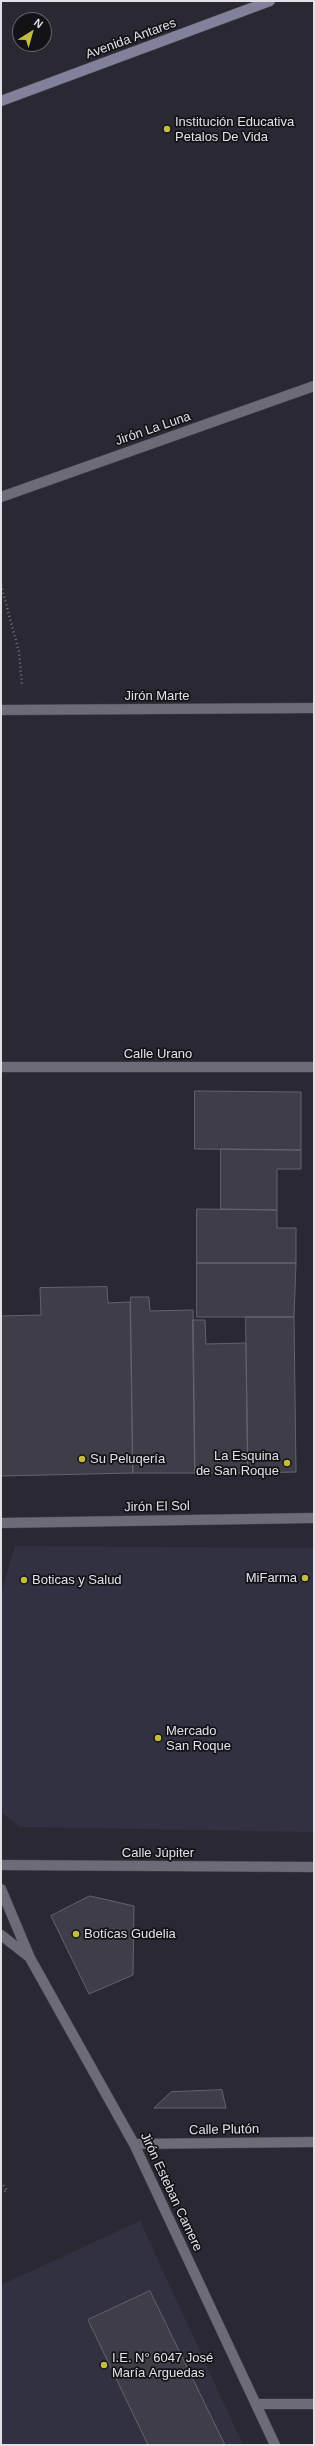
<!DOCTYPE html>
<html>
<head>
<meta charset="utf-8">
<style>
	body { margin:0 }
	#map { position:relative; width:315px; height:2446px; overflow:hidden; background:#2a2933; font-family:Arial,sans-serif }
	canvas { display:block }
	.frame { position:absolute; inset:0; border:2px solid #e0e1e7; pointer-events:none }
	.north { position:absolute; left:12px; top:12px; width:40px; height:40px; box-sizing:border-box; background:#131317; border:1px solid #65656a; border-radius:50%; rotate:37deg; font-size:11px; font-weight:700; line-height:16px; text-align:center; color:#e0e1e7 }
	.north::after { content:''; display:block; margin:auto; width:14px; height:18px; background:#c4bc3e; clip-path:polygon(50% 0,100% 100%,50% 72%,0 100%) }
</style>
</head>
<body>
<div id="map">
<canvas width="315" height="2446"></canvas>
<div class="frame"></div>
<div class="north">N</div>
</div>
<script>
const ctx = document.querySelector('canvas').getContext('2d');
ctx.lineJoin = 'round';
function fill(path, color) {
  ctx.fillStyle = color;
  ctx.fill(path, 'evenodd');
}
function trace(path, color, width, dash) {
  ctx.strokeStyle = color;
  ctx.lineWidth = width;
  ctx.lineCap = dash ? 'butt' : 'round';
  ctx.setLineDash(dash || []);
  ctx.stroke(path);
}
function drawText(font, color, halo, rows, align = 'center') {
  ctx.font = font + ' Arial,sans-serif';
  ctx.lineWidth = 3.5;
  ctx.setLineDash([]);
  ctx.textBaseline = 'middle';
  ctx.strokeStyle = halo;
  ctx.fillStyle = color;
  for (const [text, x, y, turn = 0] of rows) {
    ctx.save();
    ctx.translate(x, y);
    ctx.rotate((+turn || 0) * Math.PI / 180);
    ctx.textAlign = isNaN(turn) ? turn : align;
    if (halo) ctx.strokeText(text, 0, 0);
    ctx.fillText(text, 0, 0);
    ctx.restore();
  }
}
fill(new Path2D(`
	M15,1546L314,1548V1832L20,1827L2,1813L1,1593Z
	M140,2221L243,2445H1V2285Z`), '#313141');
const building = new Path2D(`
	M195,1091L301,1092V1150L195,1149Z
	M221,1149L301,1150V1169H277V1210L221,1209Z
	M197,1209L277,1210V1228H296V1263H197Z
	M197,1263H296L294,1317H197Z
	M107,1287L108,1303L130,1302L133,1473L1,1476V1316L41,1315L40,1288Z
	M131,1297H149L150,1311L193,1310L195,1473H133Z
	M246,1317H294L296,1472L248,1473Z
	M193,1320H205L206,1344L246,1343L248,1473H195Z
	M90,1896L134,1906L133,1975L89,1994L51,1916Z
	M222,2090L226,2108H154L171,2092Z
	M150,2291L225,2445H148L88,2320Z`);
fill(building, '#3e3d48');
trace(building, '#63636e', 1);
const street = new Path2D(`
	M1,497L314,386
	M1,710L314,708
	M1,1067H314
	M1,1523L314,1518
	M1,1865L314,1867
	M1,1889L30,1958L134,2144L275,2445
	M1,1935L28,1956
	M134,2144L314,2142
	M256,2404H314`);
const secondary = new Path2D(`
	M1,101L270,1`);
trace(street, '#43444c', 11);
trace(secondary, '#43444c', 11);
trace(new Path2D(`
	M1,585L19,652L22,685
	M1,2182L7,2190L1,2193`), '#73737b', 2.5, [1, 3]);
trace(street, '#6c6b77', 10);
trace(secondary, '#82819c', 10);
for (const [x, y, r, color] of [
	[167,129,4,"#c4bc3e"],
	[82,1459,4,"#c4bc3e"],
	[287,1463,4,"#c4bc3e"],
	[305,1578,4,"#c4bc3e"],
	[24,1580,4,"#c4bc3e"],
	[158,1738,4,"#c4bc3e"],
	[76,1934,4,"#c4bc3e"],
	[104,2365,4,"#c4bc3e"]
]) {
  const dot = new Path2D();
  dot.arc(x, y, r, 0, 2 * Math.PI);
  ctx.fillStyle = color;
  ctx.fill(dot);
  trace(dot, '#131317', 1.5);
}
drawText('13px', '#e0e1e7', '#131317', [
	["Avenida Antares",131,39,-20],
	["Jirón La Luna",153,429,-19],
	["Jirón Marte",157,696],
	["Calle Urano",158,1054],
	["Jirón El Sol",157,1507,-1],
	["Calle Júpiter",158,1853],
	["Calle Plutón",224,2130,-1],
	["Jirón Esteban Camere",171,2192,65]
]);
drawText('13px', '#e0e1e7', '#131317', [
	["Institución Educativa",175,122],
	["Petalos De Vida",175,137],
	["La Esquina",279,1456,"right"],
	["de San Roque",279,1471,"right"],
	["Su Peluqería",90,1459],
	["MiFarma",297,1578,"right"],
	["Boticas y Salud",32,1580],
	["Mercado",166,1731],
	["San Roque",166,1746],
	["Botícas Gudelia",84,1934],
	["I.E. N° 6047 José",112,2358],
	["María Arguedas",112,2373]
], 'left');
</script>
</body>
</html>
